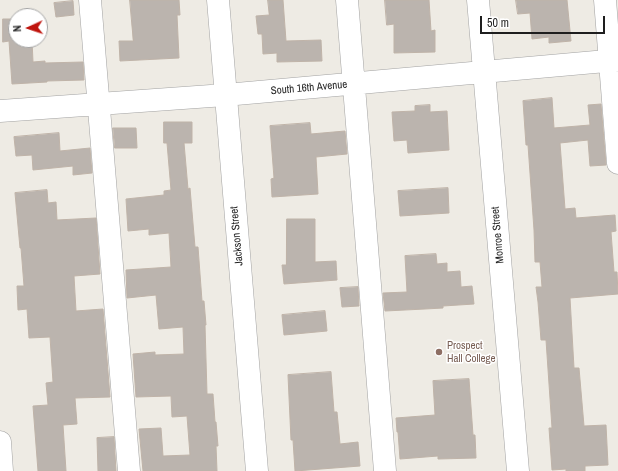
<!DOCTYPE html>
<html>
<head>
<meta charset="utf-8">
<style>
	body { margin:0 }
	#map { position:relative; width:618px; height:471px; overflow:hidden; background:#eeebe4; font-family:"Archivo Narrow",sans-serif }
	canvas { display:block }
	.north { position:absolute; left:8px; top:8px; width:40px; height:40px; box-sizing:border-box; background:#fff; border:1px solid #a5a5a5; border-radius:50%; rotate:267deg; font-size:11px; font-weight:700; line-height:16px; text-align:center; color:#1e1e1e }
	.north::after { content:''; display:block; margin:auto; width:14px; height:18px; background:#bf140d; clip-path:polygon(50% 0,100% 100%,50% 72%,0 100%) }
	.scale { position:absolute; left:480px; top:16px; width:125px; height:18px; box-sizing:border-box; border:2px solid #1e1e1e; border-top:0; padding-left:5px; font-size:12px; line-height:14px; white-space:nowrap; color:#1e1e1e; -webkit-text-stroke:3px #fff; paint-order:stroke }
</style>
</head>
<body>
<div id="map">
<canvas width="618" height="471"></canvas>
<div class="north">N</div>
<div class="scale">50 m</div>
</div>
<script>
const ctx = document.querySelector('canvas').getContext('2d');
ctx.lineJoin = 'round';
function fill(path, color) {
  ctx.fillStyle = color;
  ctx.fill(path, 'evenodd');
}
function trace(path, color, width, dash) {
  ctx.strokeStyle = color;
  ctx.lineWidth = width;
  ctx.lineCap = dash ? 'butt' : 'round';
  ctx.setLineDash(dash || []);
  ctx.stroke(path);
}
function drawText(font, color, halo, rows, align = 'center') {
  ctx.font = font + ' "Archivo Narrow",sans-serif';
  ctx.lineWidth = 3;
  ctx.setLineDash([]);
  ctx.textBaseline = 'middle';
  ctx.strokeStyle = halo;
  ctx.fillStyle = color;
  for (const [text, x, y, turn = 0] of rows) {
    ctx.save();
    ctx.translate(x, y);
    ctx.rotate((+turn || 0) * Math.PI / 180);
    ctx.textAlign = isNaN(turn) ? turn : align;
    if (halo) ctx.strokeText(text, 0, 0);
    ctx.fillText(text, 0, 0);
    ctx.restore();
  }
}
const building = new Path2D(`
	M130,0H179L180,15H177L179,58L120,61L119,41H133Z
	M268,0H283L286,41L321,40L322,61L277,62V53L263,54L262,34H258L256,16L269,15Z
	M385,0H429L431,31L435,30V52L394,53V24L387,25Z
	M516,0H567L571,41L549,43V37L532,39L530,13L518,14Z
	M73,1L74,15L56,17L54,3Z
	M3,19H16V40H32L33,62L45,61V63L83,62L84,80L47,81V82L12,84L9,41L3,42Z
	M552,98L554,128L590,125L588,105L601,104L606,165L590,166L588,140L560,143L565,209L575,208L576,218L615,215L616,231L611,232L614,272H617L618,294L570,298L574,368H579L584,426L606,425L608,465L585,466V471H566V469L552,470L549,428H552L546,340H541L538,302L536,287H542L540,262H535L534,230L528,145H526L523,101Z
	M430,105V112L447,111L449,150L408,153L407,140L394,141L392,112L415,111V106Z
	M164,122H192V143H184L188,189L190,188L195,247H198L202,301H204L206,325H205L207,394H213L215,422H216L218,446H216L217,471H143L139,429L161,428L163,456L190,455L187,416L172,417L171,396L136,397L133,354L155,352V355L184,354L183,327L159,329L156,295L127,298L126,270L171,267L169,233L149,235V229L128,231L126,199L164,195V191L171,190L167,143H164Z
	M310,123L311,134L345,131L347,154L316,157L318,194L272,197L271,179L274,178L270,126Z
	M113,128H136L137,148H115Z
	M59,133L60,151L90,148L92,173L73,175V166L33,170L32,155L16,156L14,137Z
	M448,188L449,213L400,216L398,191Z
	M47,190L48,203L56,202L57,220L96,218L100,274L74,276L76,311L103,309L110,397L75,398L77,424L63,425L66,471H38L33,406L48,405L46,383L53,382L50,337L29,338L27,309L18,310L17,286H24L21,248H20L15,193Z
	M287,219H315V262L336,261L337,280L284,284L282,265H286Z
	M436,254L437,264L447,263V272L460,271L461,287L472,286L474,304L443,306V308L425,309L385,311L383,293L407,292L405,256Z
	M358,287L359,306L342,307L340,288Z
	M325,311L327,331L284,335L282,315Z
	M331,372L334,412H337L340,444L358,442L360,466L295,471L293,440H291L288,375Z
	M469,379L473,435H475L476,458L438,459V456L400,459L398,432H397L396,418L435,415L433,381Z
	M114,437L116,471H98L97,438Z`);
fill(building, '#bbb4ae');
trace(building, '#bfb3a8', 1);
const minor = new Path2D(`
	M90,0L129,471
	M218,0L257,471
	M347,0L385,471
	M478,0L518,471
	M605,0L618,163
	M0,111L225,95L618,60
	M0,442L2,471`);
trace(minor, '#a2a2a2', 23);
trace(minor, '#fff', 22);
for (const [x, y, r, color] of [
	[439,352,4,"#8d6e63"]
]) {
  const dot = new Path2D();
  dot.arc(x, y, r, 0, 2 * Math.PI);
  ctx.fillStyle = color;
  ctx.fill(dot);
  trace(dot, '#fff', 1.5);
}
drawText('11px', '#1e1e1e', '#fff', [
	["South 16th Avenue",309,88,-5],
	["Monroe Street",498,235,-95],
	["Jackson Street",237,236,-95]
]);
drawText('11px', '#785e54', '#fff', [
	["Prospect",447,346],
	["Hall College",447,359]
], 'left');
</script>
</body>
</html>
